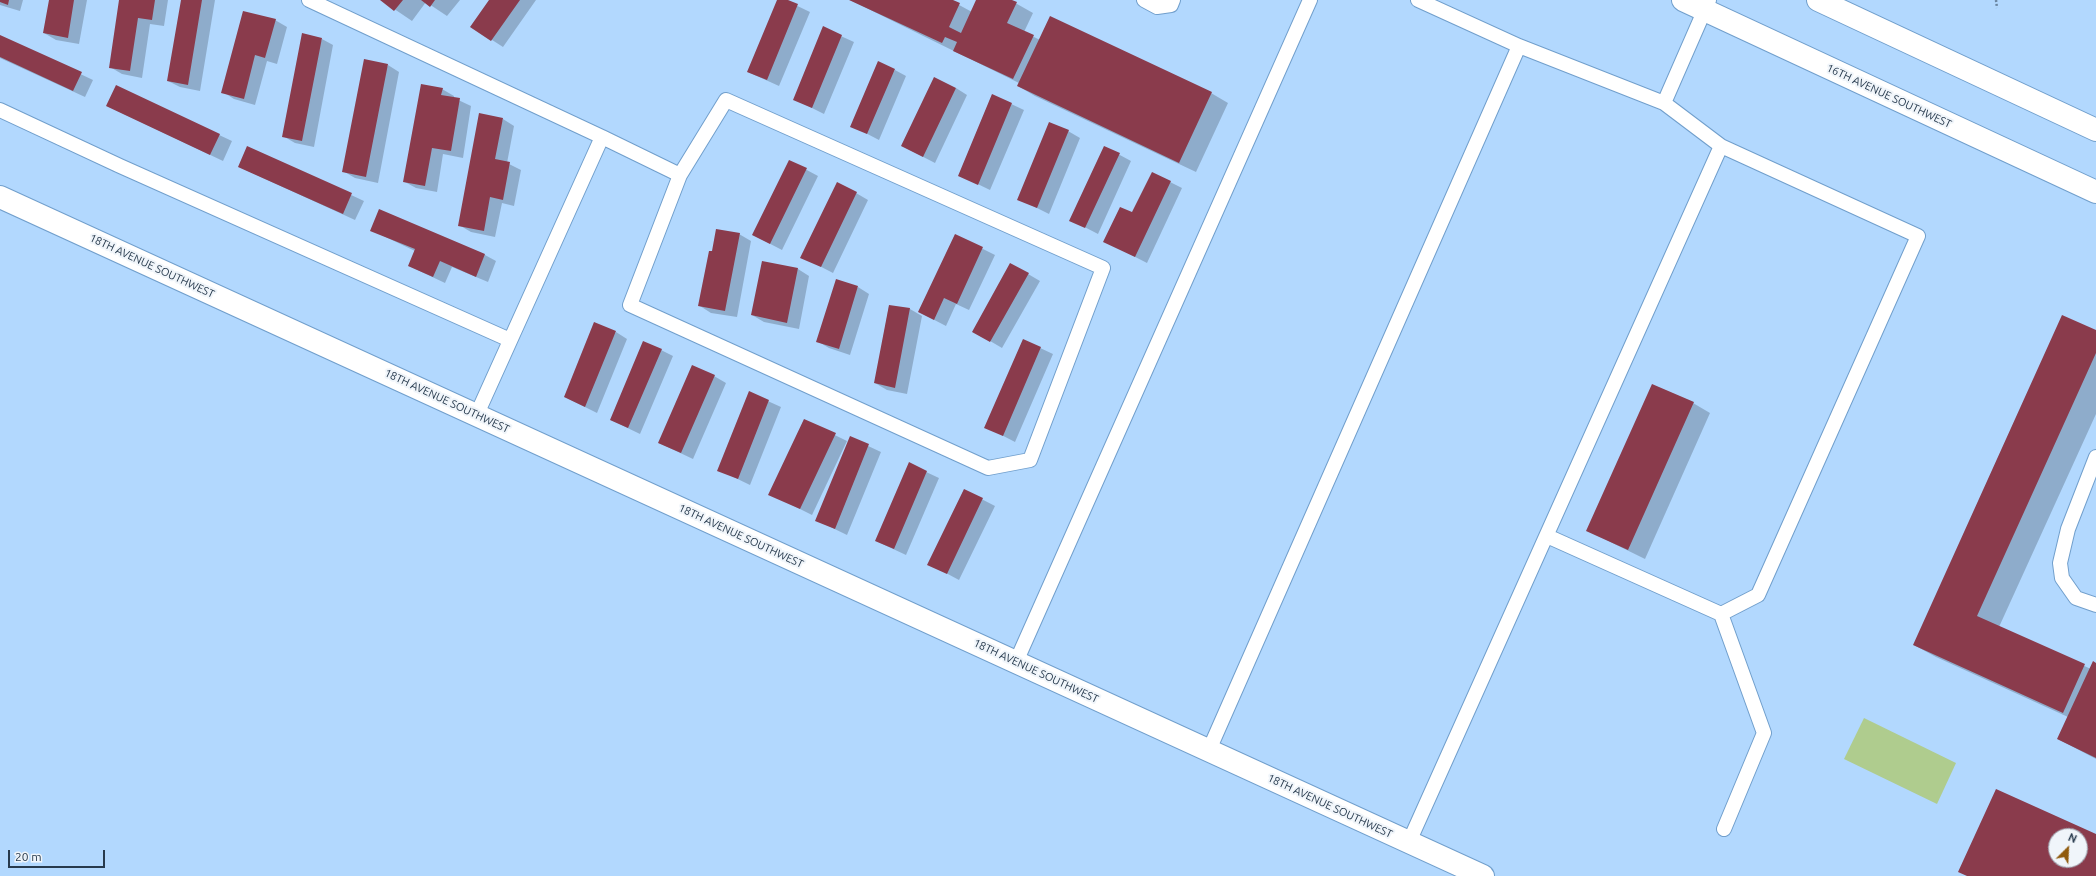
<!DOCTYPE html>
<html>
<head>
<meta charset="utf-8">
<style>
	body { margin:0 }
	#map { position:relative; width:2096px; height:876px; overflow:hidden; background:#b2d8fe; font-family:Ubuntu,sans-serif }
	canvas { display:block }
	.north { position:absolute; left:2048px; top:828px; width:40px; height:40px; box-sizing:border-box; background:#f0f5fa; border:1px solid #a0aab5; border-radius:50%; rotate:24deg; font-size:11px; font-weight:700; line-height:16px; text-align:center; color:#273a4d }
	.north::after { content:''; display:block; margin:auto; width:14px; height:18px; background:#905b0d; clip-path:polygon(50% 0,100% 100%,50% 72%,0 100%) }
	.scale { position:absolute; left:8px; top:850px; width:97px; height:18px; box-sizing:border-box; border:2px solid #273a4d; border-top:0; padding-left:5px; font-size:12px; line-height:14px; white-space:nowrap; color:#273a4d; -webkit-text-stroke:3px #f0f5fa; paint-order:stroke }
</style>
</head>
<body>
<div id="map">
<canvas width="2096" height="876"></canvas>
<div class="north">N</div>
<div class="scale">20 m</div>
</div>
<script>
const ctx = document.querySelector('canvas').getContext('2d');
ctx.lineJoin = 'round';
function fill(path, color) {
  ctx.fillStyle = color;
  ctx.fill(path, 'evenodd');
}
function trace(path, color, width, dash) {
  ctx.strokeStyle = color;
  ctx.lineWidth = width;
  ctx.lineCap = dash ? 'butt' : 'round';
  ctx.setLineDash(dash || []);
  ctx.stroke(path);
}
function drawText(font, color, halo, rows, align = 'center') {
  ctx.font = font + ' Ubuntu,sans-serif';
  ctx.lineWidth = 4;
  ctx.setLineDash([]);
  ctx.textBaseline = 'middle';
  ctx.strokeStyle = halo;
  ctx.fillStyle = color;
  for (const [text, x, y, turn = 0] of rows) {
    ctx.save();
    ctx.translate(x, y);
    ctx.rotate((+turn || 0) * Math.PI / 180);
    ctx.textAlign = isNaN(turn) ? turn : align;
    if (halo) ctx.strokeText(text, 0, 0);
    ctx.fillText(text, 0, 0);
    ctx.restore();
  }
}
fill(new Path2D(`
	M1864,718L1956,763L1937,804L1844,759Z`), '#afcc8e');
fill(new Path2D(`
	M0,0H23L20,11L0,5Z
	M50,0H87L79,44L56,40L44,33Z
	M120,0H168L164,26L150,24L142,78L122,74L110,67Z
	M182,0H215L200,91L180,87L168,81Z
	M381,0H460L447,16L426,2L412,21Z
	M490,0H536L503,47L472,27Z
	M778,0H785L810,12L779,86L748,72Z
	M850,0H950L972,12L978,0H1010L1033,13L1024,32L1040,40L1211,93L1228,103L1196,172L1035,96L1018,86L1019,83Z
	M275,20L287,27L277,64L267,61L255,105L234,99L223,92Z
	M823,28L854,42L824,114L794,99Z
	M0,36L93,80L85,97L0,58Z
	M322,39L333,45L314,147L295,143L283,136Z
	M388,65L399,72L378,183L355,178L343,171Z
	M895,70L906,76L879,140L852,126Z
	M116,87L232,141L223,161L107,106Z
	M956,88L967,95L935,163L902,146Z
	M442,89L454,96V98L471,106L463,158L443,154L437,192L416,188L405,182Z
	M992,95L1024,110L990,190L959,175Z
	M503,119L514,126L507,163L521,170L514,206L502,203L495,237L471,232L459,225Z
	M1068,131L1080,138L1049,214L1019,199Z
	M248,147L364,201L355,220L239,167Z
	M1105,147L1131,161L1098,234L1071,220Z
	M790,161L818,176L782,250L753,235Z
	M1170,182L1182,188L1147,263L1104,241Z
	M856,193L868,200L833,273L802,257Z
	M380,210L485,255L496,261L488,282L452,267L445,283L409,266L415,251L371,230Z
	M739,234L751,241L737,317L711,313L700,306L713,253Z
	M955,235L995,255L969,310L956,304L946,326L919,312Z
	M1011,264L1040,281L1002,348L985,338Z
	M798,269L809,276L799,329L764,322L752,315Z
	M858,287L869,294L850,355L829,348L817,341Z
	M889,306L910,309L922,316L907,394L887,390L875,383Z
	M2096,331V414L1999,627L2091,669L2096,664V759L2058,739L2068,717L1936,657L1914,645Z
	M616,332L627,339L597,413L565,397Z
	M1023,340L1053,354L1015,442L986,427Z
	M661,350L673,356L640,434L611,420Z
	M714,376L726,383L693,459L659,443Z
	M750,393L781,407L750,485L719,470Z
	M1693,403L1710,413L1645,559L1588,531Z
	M804,420L847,441L812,515L770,494Z
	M851,438L881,452L847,535L816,520Z
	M909,464L939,478L906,555L876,541Z
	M964,490L995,506L959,580L929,564Z`), '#0003');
fill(new Path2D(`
	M0,0H9L8,5L0,2Z
	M49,0H74L68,38L43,33Z
	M119,0H155L152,20L138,18L130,71L109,68Z
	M181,0H202L188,85L167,81Z
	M380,0H403L394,11Z
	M421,0H435L430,7Z
	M489,0H520L491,41L470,27Z
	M777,0H788L798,4L767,80L747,72Z
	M849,0H953L960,3L949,27L961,33L976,0H1012L1017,2L1007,23L1034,35L1013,79L953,51L957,42L945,37L942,43Z
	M243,11L276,19L265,58L255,55L244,99L221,93Z
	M1050,16L1212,92L1179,163L1017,86Z
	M823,26L842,35L812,108L793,100Z
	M302,33L322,38L302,141L282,137Z
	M0,35L82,72L73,91L0,57Z
	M364,59L388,64L366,177L342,172Z
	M878,61L895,69L867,134L850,127Z
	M934,77L956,88L923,157L901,146Z
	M421,84L443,88L441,95L460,98L451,151L432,148L425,186L403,182Z
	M116,85L220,134L210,155L106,106Z
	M992,94L1012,103L978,185L958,176Z
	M479,113L503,118L495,159L510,162L503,200L490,197L484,231L458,226Z
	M1049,122L1069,130L1037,208L1017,200Z
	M247,146L352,193L343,214L238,167Z
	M1104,146L1120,153L1085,228L1069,221Z
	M789,160L807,168L770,244L752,235Z
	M1152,172L1171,181L1135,257L1103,242L1120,207L1132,212Z
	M837,182L857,192L821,267L800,258Z
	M379,209L485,254L476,277L440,261L433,277L408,266L415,249L370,231Z
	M716,229L740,233L725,311L698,306L709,251H712Z
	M955,234L983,247L957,304L944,298L934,320L918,312Z
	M762,261L798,268L787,323L751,315Z
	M1010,263L1029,273L990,342L972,332Z
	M836,279L858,286L839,349L816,342Z
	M889,305L910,308L895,388L874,383Z
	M2062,315L2096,330V353L1977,616L2085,664L2063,713L1913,645Z
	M594,322L616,331L585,407L564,397Z
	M1023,339L1041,347L1003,436L984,428Z
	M643,341L662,349L628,428L610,420Z
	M692,365L715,375L681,453L658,443Z
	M1652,384L1694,402L1628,550L1586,531Z
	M749,391L769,400L738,479L717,471Z
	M804,419L836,433L800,509L768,495Z
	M850,436L869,444L835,529L815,521Z
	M909,462L927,471L894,549L875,541Z
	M964,489L983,498L947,574L927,565Z
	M2093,661L2096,663V758L2057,739Z
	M1996,789L2096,834V876H1967L1958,872ZM2056,836H2080V860H2056Z`), '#8a3b4c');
const service = new Path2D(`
	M309,0L602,137L477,414
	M1144,0L1157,7L1171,5L1173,0
	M1418,0L1519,46L1664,103L1721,146L1918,236L1758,595L1721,614L1547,536
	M726,100L1103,268L1030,460L988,468L630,305L680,175Z
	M1664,103L1709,0
	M0,110L120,166L510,340
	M602,137L680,175
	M2096,457L2068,529L2060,563L2062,578L2076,598L2096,605
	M1721,614L1764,733L1724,829
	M1016,662L1310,0
	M1209,750L1519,46
	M1409,842L1721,146`);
const minor = new Path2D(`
	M0,197L1483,876`);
const secondary = new Path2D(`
	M1683,0L2096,192
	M1818,0L2096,130`);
trace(service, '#719fcc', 16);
trace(minor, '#719fcc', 24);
trace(secondary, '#719fcc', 24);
trace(new Path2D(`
	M1996,0L1997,8`), '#6a86a2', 2.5, [2, 2]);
trace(service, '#fff', 14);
trace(minor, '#fff', 22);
trace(secondary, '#fff', 22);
drawText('11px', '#273a4d', '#f0f5fa', [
	["16TH AVENUE SOUTHWEST",1889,96,25],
	["18TH AVENUE SOUTHWEST",152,266,25],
	["18TH AVENUE SOUTHWEST",447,401,25],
	["18TH AVENUE SOUTHWEST",741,536,25],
	["18TH AVENUE SOUTHWEST",1036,671,25],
	["18TH AVENUE SOUTHWEST",1330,806,25]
]);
</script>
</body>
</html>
